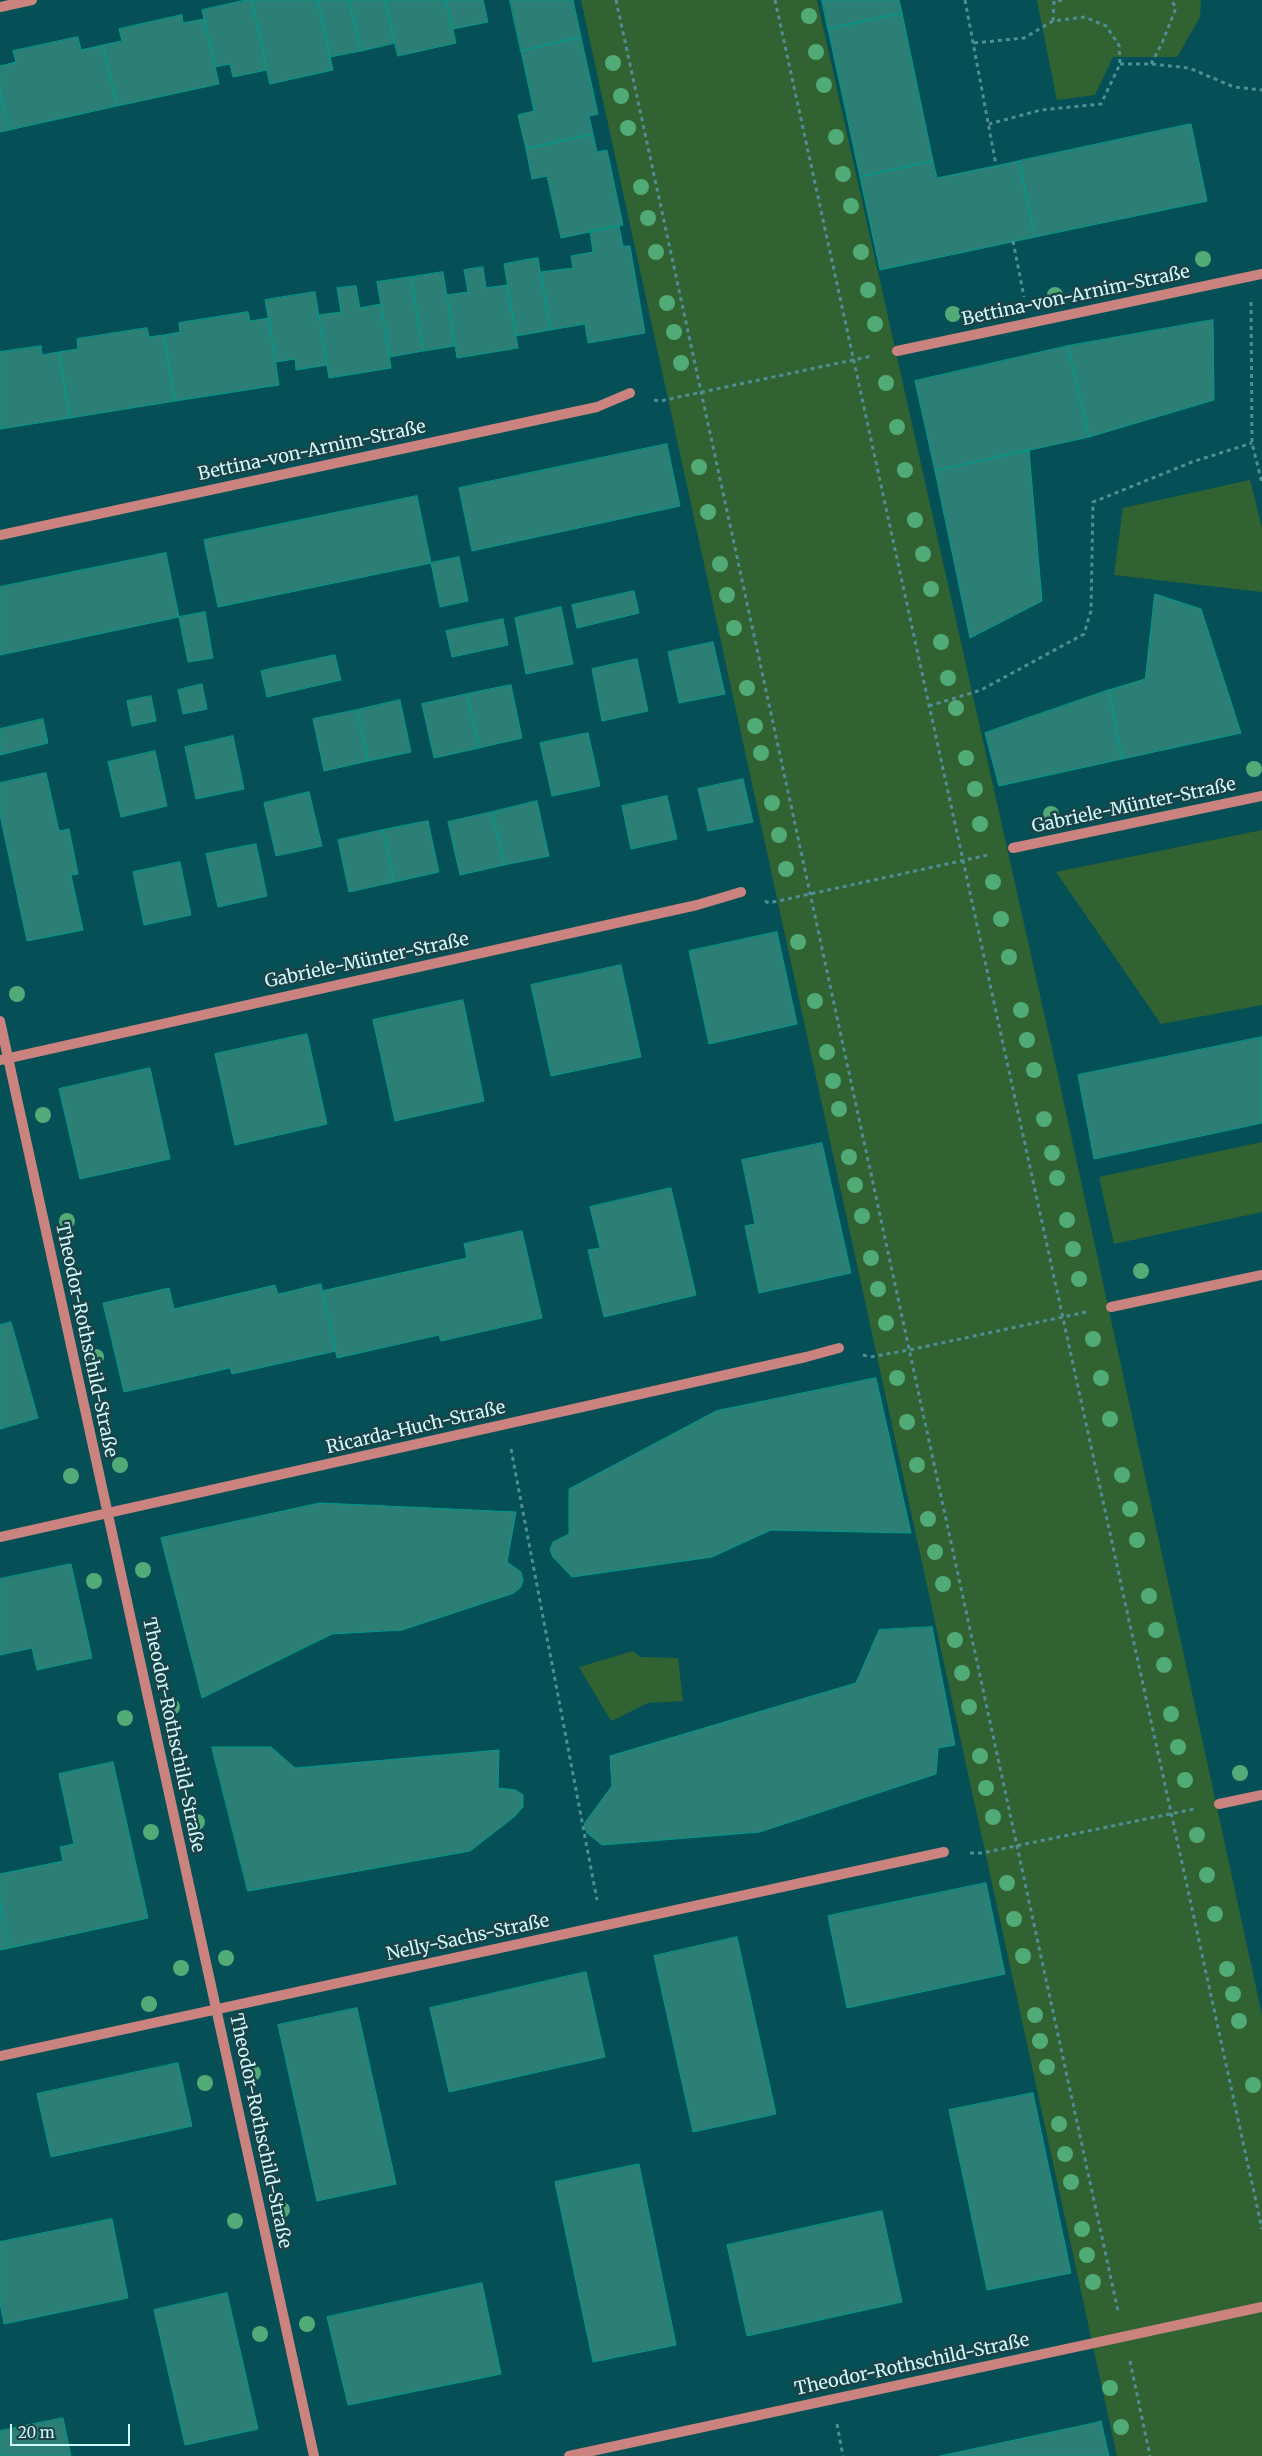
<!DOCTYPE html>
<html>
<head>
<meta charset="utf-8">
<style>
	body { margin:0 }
	#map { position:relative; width:1262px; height:2456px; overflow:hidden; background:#055057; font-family:Merriweather,serif }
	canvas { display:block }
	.scale { position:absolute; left:10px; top:2424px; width:120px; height:22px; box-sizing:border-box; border:2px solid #cef9fd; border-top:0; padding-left:6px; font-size:15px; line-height:18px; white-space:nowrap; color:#cef9fd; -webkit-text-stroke:4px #1c4246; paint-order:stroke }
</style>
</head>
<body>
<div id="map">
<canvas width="1262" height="2456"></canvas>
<div class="scale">20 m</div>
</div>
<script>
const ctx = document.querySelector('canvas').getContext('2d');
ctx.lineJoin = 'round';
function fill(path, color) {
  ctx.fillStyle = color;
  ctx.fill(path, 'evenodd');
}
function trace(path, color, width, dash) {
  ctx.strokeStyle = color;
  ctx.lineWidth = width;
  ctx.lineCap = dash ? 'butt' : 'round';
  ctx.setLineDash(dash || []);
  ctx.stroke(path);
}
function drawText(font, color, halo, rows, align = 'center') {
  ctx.font = font + ' Merriweather,serif';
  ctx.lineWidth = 5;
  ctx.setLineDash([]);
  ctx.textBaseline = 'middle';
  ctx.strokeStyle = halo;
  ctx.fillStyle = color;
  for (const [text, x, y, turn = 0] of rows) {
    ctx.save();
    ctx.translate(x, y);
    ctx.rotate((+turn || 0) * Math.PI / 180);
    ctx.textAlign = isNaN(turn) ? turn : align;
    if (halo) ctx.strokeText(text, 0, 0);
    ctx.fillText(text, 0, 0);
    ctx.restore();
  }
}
fill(new Path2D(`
	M581,0H817L1057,1071L1262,2015V2456H1117Z
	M1037,0H1201L1200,17L1177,57H1113L1095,95L1057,100Z
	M1250,480L1262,528V592L1114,575L1123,508Z
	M1262,830V1005L1161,1024L1056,872Z
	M1262,1142V1212L1114,1244L1099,1177Z
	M633,1651L640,1657L678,1658L683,1701L648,1703L611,1721L579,1667Z`), '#316332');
const building = new Path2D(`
	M246,0H252L267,70L233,77L230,64L215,67L202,10Z
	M252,0H318L333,70L270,84Z
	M318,0H349L361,51L330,57Z
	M349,0H385L395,43L361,51Z
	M385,0H446L456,43L398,56Z
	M446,0H483L488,22L453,29Z
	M510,0H573L581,37L521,51Z
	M822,0H899L902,13L828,29Z
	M902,13L933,161L860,177L828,29Z
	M182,15L183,23L204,19L219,84L117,106L103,45L122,41L119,29Z
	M78,37L81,50L103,45L117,106L9,130L0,90V66L16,62L13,51Z
	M581,37L598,114L589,116L593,134L526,149L518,115L534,111L521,51Z
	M0,90L9,130L0,132Z
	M1191,124L1207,201L1035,237L1019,161Z
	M593,134L597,152L607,150L623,225L561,238L547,176L532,179L526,149Z
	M933,161L937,178L1019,161L1035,237L880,270L860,177Z
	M619,226L623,246H630L645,333L588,343L585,324L550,330L541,272L573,268L571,256L593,252L590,231Z
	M538,258L550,330L516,336L504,264Z
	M483,267L486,288L507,285L518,348L457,358L447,295L468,292L464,270Z
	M443,272L455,346L423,351L411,277Z
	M411,277L423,351L390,357L377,282Z
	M356,286L360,308L381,304L391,368L329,378L319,315L341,312L337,288Z
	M315,292L327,365L296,370L295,359L276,362L265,300Z
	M248,312L250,321L269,318L279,385L175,401L164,335L180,332L179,323Z
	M1213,320L1214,400L1089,437L1068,346Z
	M147,328L149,337L164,335L175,401L70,418L59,352L78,349L77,339Z
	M41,346L42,355L59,352L70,418L0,429V352Z
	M1068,346L1089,437L935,471L915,381Z
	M667,444L680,506L472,551L459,488Z
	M1029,450L1042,601L970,638L935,471Z
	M417,496L431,563L218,607L204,540Z
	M166,553L179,617L0,655V587Z
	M459,557L468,601L440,607L431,563Z
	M634,591L639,613L577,628L572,605Z
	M1155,594L1201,609L1241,733L1122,759L1109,690L1145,679Z
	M561,607L573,664L526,674L515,618Z
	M205,612L213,658L188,662L179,617Z
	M503,619L508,645L452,657L446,631Z
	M713,642L725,694L679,703L668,652Z
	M335,655L341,680L267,697L261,671Z
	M637,659L648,711L602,721L592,669Z
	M202,684L207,709L183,714L178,690Z
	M511,685L522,738L479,748L467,694Z
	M1109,690L1122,759L999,786L985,733Z
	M467,694L479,748L434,758L422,704Z
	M151,696L156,721L132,726L127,701Z
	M400,700L411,752L368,761L357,710Z
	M357,710L368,761L324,771L313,719Z
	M43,719L48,743L0,755V729Z
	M588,733L600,786L552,796L540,743Z
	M233,736L244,789L196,799L185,747Z
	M155,751L167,806L121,817L108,762Z
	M46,773L59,831L69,829L78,874L71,875L83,930L27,941L0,815V783Z
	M743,779L753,822L708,831L698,789Z
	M309,792L322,846L276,856L264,803Z
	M667,796L677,839L631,849L622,806Z
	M537,801L549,856L504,865L492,812Z
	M492,812L504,865L460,875L448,822Z
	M428,821L439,872L394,882L383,830Z
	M383,830L394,882L349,892L338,840Z
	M256,844L267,896L218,907L206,854Z
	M180,862L191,915L144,925L133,872Z
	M777,932L797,1024L709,1044L689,951Z
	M621,965L641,1057L551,1076L531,985Z
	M463,1000L484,1101L395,1121L373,1020Z
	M307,1034L327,1124L235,1145L215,1054Z
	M1262,1037V1123L1094,1159L1078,1075Z
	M150,1068L170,1159L80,1179L59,1089Z
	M822,1143L851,1273L759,1293L745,1226L755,1224L742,1160Z
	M671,1188L696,1295L604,1317L588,1250L600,1248L590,1207Z
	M522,1231L542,1318L441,1341L439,1335L337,1358L322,1291L467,1258L464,1244Z
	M321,1284L336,1351L232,1374L230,1368L124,1392L103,1303L169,1288L174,1309L275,1285L278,1294Z
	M11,1322L38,1418L0,1429V1325Z
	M876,1378L911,1533L771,1530L712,1557L572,1577L553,1557L550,1550L553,1542L569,1534V1489L716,1411Z
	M320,1503L516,1512L507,1562L521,1572L523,1580L521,1587L514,1593L402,1630L332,1634L202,1698L161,1538Z
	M71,1564L92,1658L37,1670L32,1648L0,1655V1579Z
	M932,1627L955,1745L938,1748L936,1774L760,1832L602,1845L587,1833L584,1824L612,1786L610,1756L856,1683L879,1630Z
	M212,1747H271L295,1768L499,1750L498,1788L516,1790L523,1795V1807L514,1817L470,1851L248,1891Z
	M113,1762L148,1918L10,1948L0,1902V1874L63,1861L60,1847L74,1844L59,1774Z
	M986,1883L1005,1974L847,2008L828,1916Z
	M0,1902L10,1948L0,1950Z
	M737,1937L776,2114L693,2132L654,1956Z
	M586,1972L605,2057L449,2092L430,2008Z
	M357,2008L396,2184L317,2201L278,2025Z
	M178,2063L192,2126L51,2157L37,2094Z
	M1033,2093L1071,2273L987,2290L949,2110Z
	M639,2164L676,2345L593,2362L555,2182Z
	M882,2211L902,2302L747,2336L727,2245Z
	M112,2219L128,2298L4,2324L0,2303V2242Z
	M482,2283L501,2374L348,2405L327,2317Z
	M227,2293L258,2429L185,2445L154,2310Z
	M63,2418L71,2456H0V2431Z
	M1101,2421L1109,2456H940L1094,2423Z`);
fill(building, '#2b7f75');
trace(building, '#009a8c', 1);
trace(new Path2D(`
	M616,0L1118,2311
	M775,0L1262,2229
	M965,0L996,165
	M1053,21L1054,1L1066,0
	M974,43L1024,38L1053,21L1085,17L1106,26L1119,45L1120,64L1101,104L1041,110L989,124
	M1120,64H1151L1189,68L1234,87L1262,90
	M1151,64L1162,43L1176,8L1171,0
	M1013,241L1024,297
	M1251,302L1252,443L1262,483
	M654,400L660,401L872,356
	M929,706L981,690L1084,634L1091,611L1093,502L1192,462L1252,443
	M765,901L769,903L988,855
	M863,1355L870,1357L909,1350L1086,1312
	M511,1449L597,1900
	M970,1853H982L1194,1809
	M1130,2361L1150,2456
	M837,2424L843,2456`), '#4e8e94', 3, [4, 4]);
trace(new Path2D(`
	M0,7L32,0
	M897,351L1262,274
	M0,535L597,407L630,393
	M1013,848L1262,796
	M0,1021L314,2456
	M0,1060L697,905L741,892
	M1111,1307L1262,1275
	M0,1537L806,1357L839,1348
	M1219,1804L1262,1795
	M0,2056L944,1852
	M569,2456L1262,2307`), '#ca837e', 10);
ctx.fillStyle = '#51ab77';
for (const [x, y] of [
	[809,16],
	[816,52],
	[613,63],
	[824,85],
	[621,96],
	[628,128],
	[836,137],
	[843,174],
	[641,187],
	[851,206],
	[648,218],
	[656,252],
	[861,252],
	[1203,259],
	[868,290],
	[1055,295],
	[667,303],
	[953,314],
	[875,324],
	[674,332],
	[681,363],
	[886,383],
	[897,427],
	[699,467],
	[905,470],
	[708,512],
	[915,520],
	[923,554],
	[720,564],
	[931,589],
	[727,595],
	[734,628],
	[941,642],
	[948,678],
	[747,688],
	[956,708],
	[755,726],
	[761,753],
	[966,758],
	[1254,769],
	[975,789],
	[772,803],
	[1051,814],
	[980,824],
	[779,835],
	[786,869],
	[993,882],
	[1001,919],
	[798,942],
	[1009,957],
	[17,994],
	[815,1001],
	[1021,1010],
	[1027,1040],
	[827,1052],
	[1034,1070],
	[833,1081],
	[839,1109],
	[43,1115],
	[1044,1119],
	[1052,1153],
	[849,1157],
	[1057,1178],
	[855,1185],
	[862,1216],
	[1067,1220],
	[67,1221],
	[1073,1249],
	[871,1258],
	[1141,1271],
	[1079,1279],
	[878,1289],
	[886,1323],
	[1093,1339],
	[96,1357],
	[897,1378],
	[1101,1378],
	[1110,1419],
	[907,1422],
	[120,1465],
	[917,1465],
	[1122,1475],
	[71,1476],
	[1130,1509],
	[928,1519],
	[1137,1540],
	[935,1552],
	[143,1570],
	[94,1581],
	[943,1584],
	[1149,1596],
	[1156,1630],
	[955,1640],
	[1164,1665],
	[962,1673],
	[172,1707],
	[969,1707],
	[1171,1714],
	[125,1718],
	[1178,1747],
	[980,1756],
	[1240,1773],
	[1185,1780],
	[986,1788],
	[993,1817],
	[197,1822],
	[151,1832],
	[1197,1835],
	[1207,1875],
	[1007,1883],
	[1215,1914],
	[1014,1919],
	[1023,1956],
	[226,1958],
	[181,1968],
	[1227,1969],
	[1233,1994],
	[149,2004],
	[1035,2015],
	[1239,2021],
	[1040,2041],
	[1047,2067],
	[253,2073],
	[205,2083],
	[1253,2085],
	[1059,2124],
	[1065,2154],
	[1071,2182],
	[282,2210],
	[235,2221],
	[1082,2229],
	[1087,2255],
	[1093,2282],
	[307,2324],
	[260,2334],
	[1110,2388],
	[1121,2427]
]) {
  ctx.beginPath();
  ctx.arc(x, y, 8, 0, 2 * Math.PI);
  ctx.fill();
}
drawText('18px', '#cef9fd', '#1c4246', [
	["Bettina-von-Arnim-Straße",1076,296,-12],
	["Bettina-von-Arnim-Straße",312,451,-12],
	["Gabriele-Münter-Straße",1134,806,-12],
	["Gabriele-Münter-Straße",367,961,-12],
	["Theodor-Rothschild-Straße",86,1340,78],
	["Ricarda-Huch-Straße",416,1428,-13],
	["Theodor-Rothschild-Straße",173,1735,78],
	["Nelly-Sachs-Straße",468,1938,-12],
	["Theodor-Rothschild-Straße",260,2131,78],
	["Theodor-Rothschild-Straße",912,2365,-12]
]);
</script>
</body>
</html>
